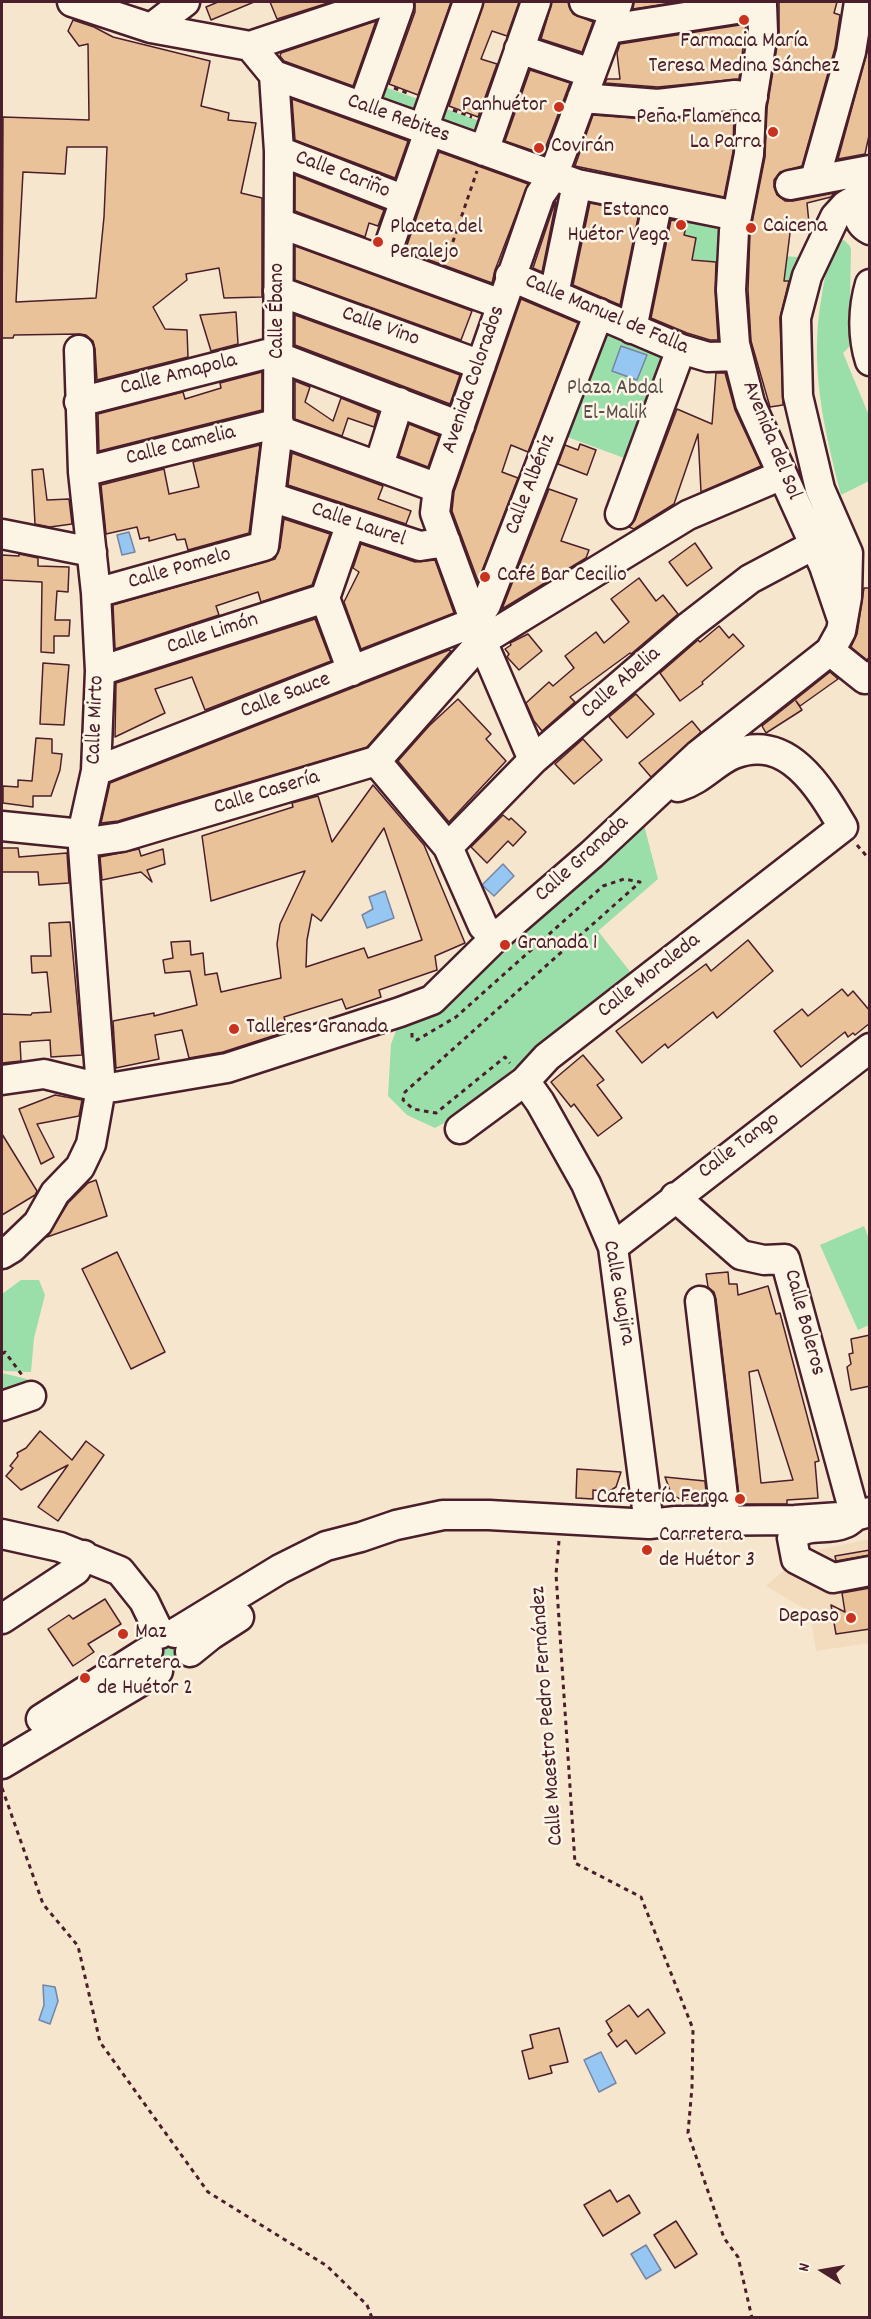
<!DOCTYPE html>
<html>
<head>
<meta charset="utf-8">
<style>
	body { margin:0 }
	#map { position:relative; width:871px; height:2319px; overflow:hidden; background:#f7e6ce; font-family:Dekko,sans-serif }
	canvas { display:block }
	.frame { position:absolute; inset:0; border:3px solid #4a1f2b; pointer-events:none }
	.north { position:absolute; left:793px; top:2241px; width:60px; height:60px; -webkit-text-stroke:4px #fcf5e5; paint-order:stroke; rotate:281deg; font-size:16px; font-weight:700; line-height:24px; text-align:center; color:#4a1f2b }
	.north::after { content:''; display:block; margin:auto; width:21px; height:27px; background:#4a1f2b; clip-path:polygon(50% 0,100% 100%,50% 72%,0 100%) }
</style>
</head>
<body>
<div id="map">
<canvas width="871" height="2319"></canvas>
<div class="frame"></div>
<div class="north">N</div>
</div>
<script>
const ctx = document.querySelector('canvas').getContext('2d');
ctx.lineJoin = 'round';
function fill(path, color) {
  ctx.fillStyle = color;
  ctx.fill(path, 'evenodd');
}
function trace(path, color, width, dash) {
  ctx.strokeStyle = color;
  ctx.lineWidth = width;
  ctx.lineCap = dash ? 'butt' : 'round';
  ctx.setLineDash(dash || []);
  ctx.stroke(path);
}
function drawText(font, color, halo, rows, align = 'center') {
  ctx.font = font + ' Dekko,sans-serif';
  ctx.lineWidth = 5;
  ctx.setLineDash([]);
  ctx.textBaseline = 'middle';
  ctx.strokeStyle = halo;
  ctx.fillStyle = color;
  for (const [text, x, y, turn = 0] of rows) {
    ctx.save();
    ctx.translate(x, y);
    ctx.rotate((+turn || 0) * Math.PI / 180);
    ctx.textAlign = isNaN(turn) ? turn : align;
    if (halo) ctx.strokeText(text, 0, 0);
    ctx.fillText(text, 0, 0);
    ctx.restore();
  }
}
fill(new Path2D(`
	M869,1539V1643L816,1651L810,1612L766,1586L803,1553Z`), '#f3dbbe');
fill(new Path2D(`
	M376,84L429,103L425,115L371,98Z
	M435,105L488,124L479,141L431,115Z
	M688,215L722,221L723,263L687,258L693,253L696,238L684,235Z
	M844,240L850,246L851,250L849,347L843,353L870,418L869,481L841,495C823,425 809,365 822,294C825,275 829,257 839,241Z
	M746,254L799,257L794,282L743,277Z
	M602,332L671,359L632,461L562,435Z
	M644,825L658,879L598,931L632,974L448,1121L435,1128L407,1115L388,1096L391,1044L398,1026L448,1004Z
	M864,1226L869,1239V1325L858,1330L820,1245Z
	M21,1280H39L45,1295L34,1338L31,1372L4,1371L2,1366V1294Z
	M2,1373L27,1379L26,1391L2,1397Z
	M159 1654a10 10 0 1 1 20 0a10 10 0 1 1-20 0Z`), '#9adeaa');
const water = new Path2D(`
	M621,346L647,355L637,380L612,371Z
	M129,532L135,552L122,555L117,535Z
	M503,864L514,876L494,896L482,885Z
	M385,891L394,918L367,928L362,915L373,909L369,897Z
	M43,1985L55,1987L58,2001L50,2024L39,2020L44,2005Z
	M601,2052L616,2083L599,2092L584,2060Z
	M646,2245L661,2270L646,2279L631,2254Z`);
fill(water, '#95c7f2');
trace(water, '#7784a2', 1.5);
const building = new Path2D(`
	M218,2H254L211,20L206,7Z
	M270,2H331L277,19Z
	M415,2H451L418,95L389,84L415,12Z
	M484,2H519L507,36L492,31L481,59L497,64L478,117L449,106Z
	M552,2H568L573,14L593,22L582,52L541,39Z
	M634,2H678L633,9Z
	M779,2H837L834,13L840,15L835,48L802,166L780,172L774,180V187L777,195L785,201H793L834,193L831,197L807,203L809,223L791,225L784,281H789L780,318L783,405L770,407L751,341L748,290L750,233L765,157L767,108L779,34Z
	M73,20L94,27L113,37L210,61L201,106L229,113L228,120L256,123L241,193L262,198V297L224,298L219,268L186,274L187,280L153,307L165,329L187,330L188,357L97,380L95,349L93,341L86,335L79,334L14,335L13,338H2L3,117L89,120L88,44L79,46L68,31ZM67,147H107L104,217L96,298L16,302L23,172L65,174Z
	M376,21L353,86L284,61L280,56L281,53Z
	M746,24L739,79L658,87L605,83L607,79H620L617,53L620,44Z
	M870,41V131L865,154L838,159Z
	M530,70L570,83L543,154L505,141Z
	M292,99L408,141L395,178L295,140Z
	M734,112L733,152L724,197L575,166L593,115L660,120Z
	M439,152L528,184L495,270L492,283L405,251Z
	M295,175L384,210L378,226L369,223L365,237L295,211Z
	M555,202H556L542,272L533,268Z
	M590,203L639,213L620,305L573,285Z
	M671,220L687,223L684,235L696,238L692,260L716,262L715,291L718,340H710L687,333L651,318Z
	M295,246L472,311L461,340L295,280Z
	M521,299L578,323L528,452L511,445L502,472L518,478L478,581L452,511L454,492Z
	M236,312L238,344L211,351L200,315Z
	M295,315L460,375L450,404L295,345Z
	M262,372V410L99,451L98,414L183,392L185,399L221,388L220,383Z
	M716,373H725L735,410L761,466L701,492L698,434L674,504L634,529L629,527L635,520L677,409L712,424Z
	M295,381L310,387L305,402L333,421L341,398L378,413L374,427L348,418L342,436L295,419Z
	M409,424L439,436L428,467L399,456Z
	M580,444L596,450L587,475L558,464L565,445L578,450Z
	M260,445L249,533L188,550L185,539L177,540L175,534L149,541V537L140,539L137,527L106,534L101,485L164,469L169,494L199,487L193,462Z
	M292,453L383,486L378,499L411,511L406,524L288,485Z
	M43,469L47,500L69,499L72,524L50,527L35,524L32,470Z
	M549,489L577,499L561,541L589,550L586,558L502,609Z
	M284,519L330,534L312,585L261,602L258,592L216,606L219,615L115,649L113,605L275,559L280,548Z
	M695,543L712,568L687,586L669,562Z
	M361,544L415,562L435,560L454,613L361,649L344,602L359,572L353,568Z
	M19,554L38,558V566L69,567L68,592L57,591L55,620H70L69,636H54V653L41,652L42,582L2,580V555L19,556Z
	M639,578L656,601L663,595L678,614L631,654L630,653L570,697L575,702L542,731L534,721L526,703L549,682L553,686L574,668L565,656L596,632L604,643L629,622L611,599Z
	M864,588H870V656L867,660L851,647L857,634Z
	M315,619L331,661L205,710L192,677L155,689L165,713L115,737L116,683Z
	M719,626L729,638L733,634L744,646L702,682L703,684L680,701L660,673L698,640L700,642Z
	M528,634L542,651L519,670L507,657L509,654L505,649L511,645L510,643Z
	M449,650L451,651L367,747L118,821L101,823L110,783Z
	M43,663L69,665L64,725L40,724Z
	M830,672L838,679L800,706L796,701L802,710L766,733L762,726Z
	M636,694L654,714L627,738L609,717Z
	M458,699L491,734L486,739L506,761L449,822L398,761L429,726Z
	M692,721L701,732L651,777L639,763Z
	M36,738L52,739V753L62,754L60,770L51,796H33V807L3,803V786L18,787V780L32,781Z
	M583,739L602,760L574,784L555,764Z
	M373,785L424,845L465,943L435,956L437,970L379,990L381,997L346,1009L342,999L284,1017L288,1031L223,1052L189,1058L182,1030L155,1035L159,1059L116,1068L113,1021L154,1013V1016L197,1005L190,971L165,973L163,960L173,958L171,942L190,941L191,955L203,953L205,975L217,973L221,992L281,978L277,944L280,924L305,871L211,901L202,836L293,807L292,803L318,796L332,842ZM384,828L422,940L368,958L364,948L306,967L307,940L312,914L321,921Z
	M503,815L509,820L511,818L526,832L513,846L508,841L487,863L471,847Z
	M2,848H18L19,857L67,853L69,883L39,885L38,872H2Z
	M139,849L141,856L163,849L165,864L147,870L152,882L141,872L102,880L100,857Z
	M70,922L82,1055L51,1057L50,1040L20,1042L21,1061L2,1063V1014L31,1015L32,1013L51,1012L47,972L32,973L31,956H51L49,923Z
	M748,940L773,971L717,1018L713,1012L668,1048L665,1044L642,1063L616,1031L706,964L711,971Z
	M842,989L848,996L853,991L870,1011V1023L855,1035L853,1033L848,1037L845,1032L801,1067L774,1031L802,1009L808,1016Z
	M583,1055L604,1080L597,1085L622,1118L598,1136L574,1104L571,1107L551,1082Z
	M55,1095L82,1100L79,1116L37,1124L54,1157L41,1164L19,1109Z
	M2,1134L37,1191L35,1195L2,1215Z
	M96,1180L107,1216L47,1237L68,1203L88,1183Z
	M117,1252L165,1352L131,1369L82,1269Z
	M728,1272L729,1284H737L738,1295L768,1286L776,1314L780,1313L819,1461L815,1462L818,1498L787,1500V1504H740L716,1299L714,1292L708,1287L706,1274ZM758,1370L793,1480L761,1483L749,1372Z
	M870,1335V1386L851,1390L847,1367L851,1364L849,1354L853,1353L851,1339Z
	M40,1431L72,1460L86,1441L104,1455L58,1521L38,1507L68,1465L21,1490L6,1476L13,1468L10,1466L18,1456L17,1453L26,1448Z
	M577,1469L621,1472L616,1487L608,1492L593,1490V1499L576,1498Z
	M665,1477L705,1481L707,1504H694V1499H680L674,1496L671,1493Z
	M870,1550V1555L836,1561L835,1556Z
	M870,1588V1629L836,1634L831,1605L845,1612L842,1593Z
	M105,1599L121,1624L88,1644L94,1652L73,1666L48,1629L69,1615L73,1619Z
	M629,2005L638,2017L648,2009L665,2033L636,2054L626,2040L617,2047L608,2034L612,2031L606,2021Z
	M559,2028L568,2062L550,2066L552,2073L529,2079L522,2051L533,2048L530,2035Z
	M610,2190L617,2202L629,2195L640,2213L603,2236L584,2205Z
	M676,2221L697,2254L675,2268L654,2235Z`);
fill(building, '#eac29a');
trace(building, '#4a1f2b', 1.5);
const minor = new Path2D(`
	M72,2L151,28L250,46L274,75L577,184L737,216
	M584,2L615,11
	M151,28L185,2
	M609,29L762,5L763,32L751,106L749,154L734,231L731,290L735,344L750,403L824,566L841,616
	M250,46L382,2
	M519,49L591,73
	M582,98L658,104L735,95L753,97
	M363,107L399,6
	M423,129L468,2
	M279,151L405,200
	M484,151L536,2
	M815,179L851,52L859,2
	M790,185L870,170
	M870,197C855,205 854,222 870,230
	M279,223L501,304
	M384,260L429,131
	M510,276L681,349L708,357L738,356
	M870,284C863,308 862,336 870,361
	M278,291L481,365
	M554,294L577,184
	M632,329L658,200
	M279,357L460,426
	M79,402L278,351
	M278,430L438,488
	M379,465L399,402
	M83,472L279,423
	M271,497L420,546L446,542
	M620,514L681,349
	M351,523L325,598L352,671
	M2,534L92,552
	M96,593L264,546L278,430L279,151L274,75
	M830,651L865,679L870,676
	M100,671L325,598
	M533,760L482,641L435,513L438,488L540,195L553,176L618,2
	M376,761L448,847L483,926L495,938
	M96,771L475,622L486,605L599,313
	M2,826L82,834L94,841L122,837L376,761L482,641L688,515L782,475
	M448,847L533,760L688,627L750,579L814,545
	M2,1080L44,1074L101,1088L115,1087L227,1068L400,1012L432,1000L495,938L592,854L698,755L830,651L841,631L847,597L848,553L820,489L798,396L796,318L807,276L835,217L846,205L858,198L864,200
	M525,1081L540,1102L586,1184L613,1247L649,1524
	M460,1129L525,1081L547,1057L843,827C820,788 788,733 734,754C714,762 703,779 678,787
	M675,1197L741,1255L764,1260L785,1259L855,1516C852,1519 847,1523 843,1524C826,1531 805,1522 792,1538L796,1559L833,1578L870,1571
	M613,1247L870,1048
	M2,1254L12,1248L38,1223L55,1193L80,1167L91,1144L101,1088L82,834L96,771L100,671L96,593L83,472L79,350
	M700,1301L726,1522
	M2,1406L31,1396
	M2,1534L60,1547L120,1571L144,1601L160,1634
	M2,1619L76,1570L84,1555
	M175,1633L280,1569L326,1546L361,1537L396,1525L443,1515H489L649,1524L676,1521L795,1520L855,1516L870,1512
	M190,1652L211,1635L239,1617
	M41,1719L148,1651
	M2,1764L158,1671`);
trace(minor, '#4a1f2b', 33);
trace(new Path2D(`
	M394,88L410,94
	M453,110L472,117
	M447,259L477,171
	M857,845L870,860
	M412,1033V1038L417,1040L456,1017L603,886L624,879L640,882L405,1092L403,1100L413,1109L436,1113L505,1057L510,1063
	M2,1354L5,1352L22,1375
	M559,1541L556,1574L575,1863L641,1897L693,2029L692,2087L688,2133L724,2238L738,2257L752,2318
	M2,1788L43,1904L78,1946L100,2042L208,2192L327,2266L367,2305L372,2318`), '#4a1f2b', 3, [4.5, 4.5]);
trace(minor, '#fcf5e5', 28);
for (const [x, y, r, color] of [
	[744,20,6,"#c8321e"],
	[559,107,6,"#c8321e"],
	[773,132,6,"#c8321e"],
	[539,148,6,"#c8321e"],
	[681,225,6,"#c8321e"],
	[751,228,6,"#c8321e"],
	[378,242,6,"#c8321e"],
	[485,577,6,"#c8321e"],
	[505,945,6,"#c8321e"],
	[234,1029,6,"#c8321e"],
	[740,1499,6,"#c8321e"],
	[647,1550,6,"#c8321e"],
	[851,1618,6,"#c8321e"],
	[123,1634,6,"#c8321e"],
	[85,1678,6,"#c8321e"]
]) {
  const dot = new Path2D();
  dot.arc(x, y, r, 0, 2 * Math.PI);
  ctx.fillStyle = color;
  ctx.fill(dot);
  trace(dot, '#fcf5e5', 2);
}
drawText('22px', '#4a1f2b', '#fcf5e5', [
	["Farmacia María",744,43,"center"],
	["Teresa Medina Sánchez",744,68,"center"],
	["Panhuétor",547,107,"right"],
	["Peña Flamenca",761,119,"right"],
	["La Parra",761,144,"right"],
	["Covirán",551,148],
	["Estanco",669,212,"right"],
	["Huétor Vega",669,237,"right"],
	["Caicena",763,228],
	["Placeta del",390,229],
	["Peralejo",390,254],
	["Café Bar Cecilio",497,577],
	["Granada 1",517,945],
	["Talleres Granada",246,1029],
	["Cafetería Ferga",728,1499,"right"],
	["Carretera",659,1537],
	["de Huétor 3",659,1562],
	["Depaso",839,1618,"right"],
	["Maz",135,1634],
	["Carretera",97,1665],
	["de Huétor 2",97,1690]
], 'left');
drawText('22px', '#4a1f2b', '#fcf5e5', [
	["Calle Rebites",398,120,20],
	["Calle Cariño",342,176,21],
	["Calle Ébano",279,311,-90],
	["Calle Manuel de Falla",606,316,23],
	["Calle Vino",380,328,20],
	["Calle Amapola",179,376,-14],
	["Avenida Colorados",475,380,-71],
	["Avenida del Sol",770,441,68],
	["Calle Camelia",181,447,-14],
	["Calle Albéniz",532,485,-69],
	["Calle Laurel",358,526,19],
	["Calle Pomelo",180,570,-16],
	["Calle Limón",213,635,-18],
	["Calle Abelia",622,684,-41],
	["Calle Sauce",286,697,-21],
	["Calle Mirto",97,720,-88],
	["Calle Casería",267,794,-17],
	["Calle Granada",583,860,-42],
	["Calle Moraleda",650,977,-38],
	["Calle Tango",740,1147,-37],
	["Calle Guajira",617,1293,80],
	["Calle Boleros",803,1323,75],
	["Calle Maestro Pedro Fernández",549,1716,-94]
]);
drawText('22px', '#5e4f4b', '#fcf5e5', [
	["Plaza Abdal",615,390],
	["El-Malik",615,415]
]);
</script>
</body>
</html>
